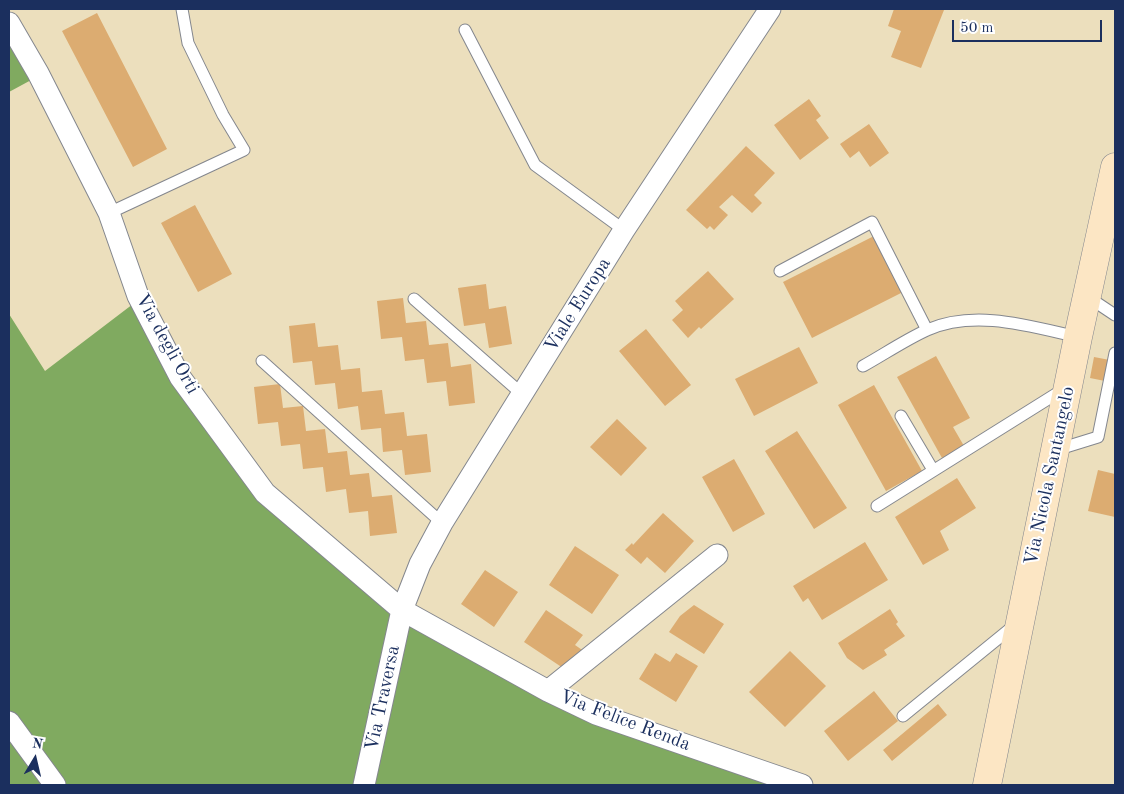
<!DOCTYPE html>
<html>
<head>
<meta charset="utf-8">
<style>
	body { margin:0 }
	#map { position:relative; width:1124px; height:794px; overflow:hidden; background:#ecdfbd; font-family:"Old Standard TT",serif }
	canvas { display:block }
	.frame { position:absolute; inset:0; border:10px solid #1b2f5e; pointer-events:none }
	.north { position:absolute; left:10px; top:734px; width:50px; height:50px; -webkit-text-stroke:4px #fff; paint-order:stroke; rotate:9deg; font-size:14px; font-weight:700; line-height:20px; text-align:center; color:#1b2f5e }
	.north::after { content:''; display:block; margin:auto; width:18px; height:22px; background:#1b2f5e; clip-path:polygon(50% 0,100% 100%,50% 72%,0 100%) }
	.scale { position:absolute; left:952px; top:20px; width:150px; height:22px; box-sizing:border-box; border:2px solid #1b2f5e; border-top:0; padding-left:6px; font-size:15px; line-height:18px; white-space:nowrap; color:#1b2f5e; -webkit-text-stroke:4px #fff; paint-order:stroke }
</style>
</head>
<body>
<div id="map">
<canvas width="1124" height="794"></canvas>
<div class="frame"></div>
<div class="north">N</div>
<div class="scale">50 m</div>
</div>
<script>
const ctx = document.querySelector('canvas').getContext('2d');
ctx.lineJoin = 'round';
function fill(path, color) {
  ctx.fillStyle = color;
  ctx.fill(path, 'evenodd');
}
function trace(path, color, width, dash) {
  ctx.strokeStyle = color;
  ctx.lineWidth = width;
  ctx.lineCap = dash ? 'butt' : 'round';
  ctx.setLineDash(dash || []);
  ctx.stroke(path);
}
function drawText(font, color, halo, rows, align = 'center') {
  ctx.font = font + ' "Old Standard TT",serif';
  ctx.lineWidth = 4;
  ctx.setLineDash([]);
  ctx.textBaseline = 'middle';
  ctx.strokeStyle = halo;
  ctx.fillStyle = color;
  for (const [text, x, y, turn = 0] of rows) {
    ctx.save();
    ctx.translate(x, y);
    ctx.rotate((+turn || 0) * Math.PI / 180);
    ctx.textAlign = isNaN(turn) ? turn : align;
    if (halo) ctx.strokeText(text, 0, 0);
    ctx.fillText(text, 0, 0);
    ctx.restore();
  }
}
fill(new Path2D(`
	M9,39L33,79L9,92Z
	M133,304L190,405L390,609L576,714L780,785H9V314L45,371Z`), '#80aa60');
fill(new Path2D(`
	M894,9H940L944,10L921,68L891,57L901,31L888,26Z
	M97,13L167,149L133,167L62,31Z
	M809,99L821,116L816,120L829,138L800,160L774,125Z
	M869,124L889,153L870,167L859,151L850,158L840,144Z
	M746,146L775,173L754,195L762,203L752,213L732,195L719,207L728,215L714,230L710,226L707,229L686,210Z
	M195,205L232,274L198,292L161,223Z
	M874,236L903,292L812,338L783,282Z
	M708,271L734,299L701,329L699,327L688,338L672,320L683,310L675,301Z
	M486,284L489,309L506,306L512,344L489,348L485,323L464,326L458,288Z
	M403,298L406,323L426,321L429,345L448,343L451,367L471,364L475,403L449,406L446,381L427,383L424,359L405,361L402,337L381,339L377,301Z
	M315,323L318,347L338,345L341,370L360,368L362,392L382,390L385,414L404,412L407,436L427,434L431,472L405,475L402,450L383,452L381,428L361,430L358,406L338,409L335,383L315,385L312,361L293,363L289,326Z
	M646,329L691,385L665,406L619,351Z
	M799,347L818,383L754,416L735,379Z
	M936,356L970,418L953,427L964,446L942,458L897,377Z
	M1094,357L1115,361V383L1090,378Z
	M280,384L283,408L303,406L306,431L325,429L328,453L347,451L350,475L369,473L372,497L392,495L397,533L370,536L368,511L349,513L346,489L326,492L323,467L303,469L300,444L281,446L278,422L258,424L254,387Z
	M874,385L922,471L886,491L838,405Z
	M617,419L647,448L621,476L590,447Z
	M797,431L847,508L814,529L765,451Z
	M734,459L765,514L733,532L702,477Z
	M1098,470L1115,474V517L1088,511Z
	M957,478L976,508L940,531L949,550L923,565L895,517Z
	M663,513L694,541L665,573L647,557L641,564L625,550L632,543L633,545Z
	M865,542L888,580L822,620L808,598L803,602L793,586Z
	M575,546L619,575L592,614L549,585Z
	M485,570L518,592L494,627L461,604Z
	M694,605L724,624L704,654L669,632L680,616Z
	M890,609L898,622L896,624L905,636L884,650L887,655L863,670L847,658L838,643Z
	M546,610L583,635L575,645L588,654L566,670L524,642Z
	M790,651L826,686L785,727L749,692Z
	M655,653L670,662L676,653L698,666L676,702L639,679Z
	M874,691L898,721L848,761L824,731Z
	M938,704L947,715L892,761L883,750Z`), '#dcac71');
const service = new Path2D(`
	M465,30L535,165L624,230
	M109,213L244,150L223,115L188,43L182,9
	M780,271L872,222L927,330
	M1088,297L1115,315
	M414,299L522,394
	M262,361L442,523
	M863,366C883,355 905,340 927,330C975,309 1029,326 1078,337
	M901,416L933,470
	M1056,450L1098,437L1115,353
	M877,506L1064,389
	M903,716L1016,624`);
const minor = new Path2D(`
	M9,23L38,73L109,213L138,296L180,377L265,493L402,610L548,691L596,714L802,785
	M548,691L717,555
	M9,722L55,785
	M364,785L402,610L420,564L442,523L624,230L770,9`);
const secondary = new Path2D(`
	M987,785L1078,337L1115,167`);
trace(service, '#84878e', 13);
trace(minor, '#84878e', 23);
trace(secondary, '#84878e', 29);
trace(service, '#fff', 11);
trace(minor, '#fff', 21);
trace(secondary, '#fce6c4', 28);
drawText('19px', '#1b2f5e', '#fff', [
	["Viale Europa",578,305,-58],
	["Via degli Orti",167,344,61],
	["Via Nicola Santangelo",1050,476,-78],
	["Via Traversa",383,698,-78],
	["Via Felice Renda",625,721,21]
]);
</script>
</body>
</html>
